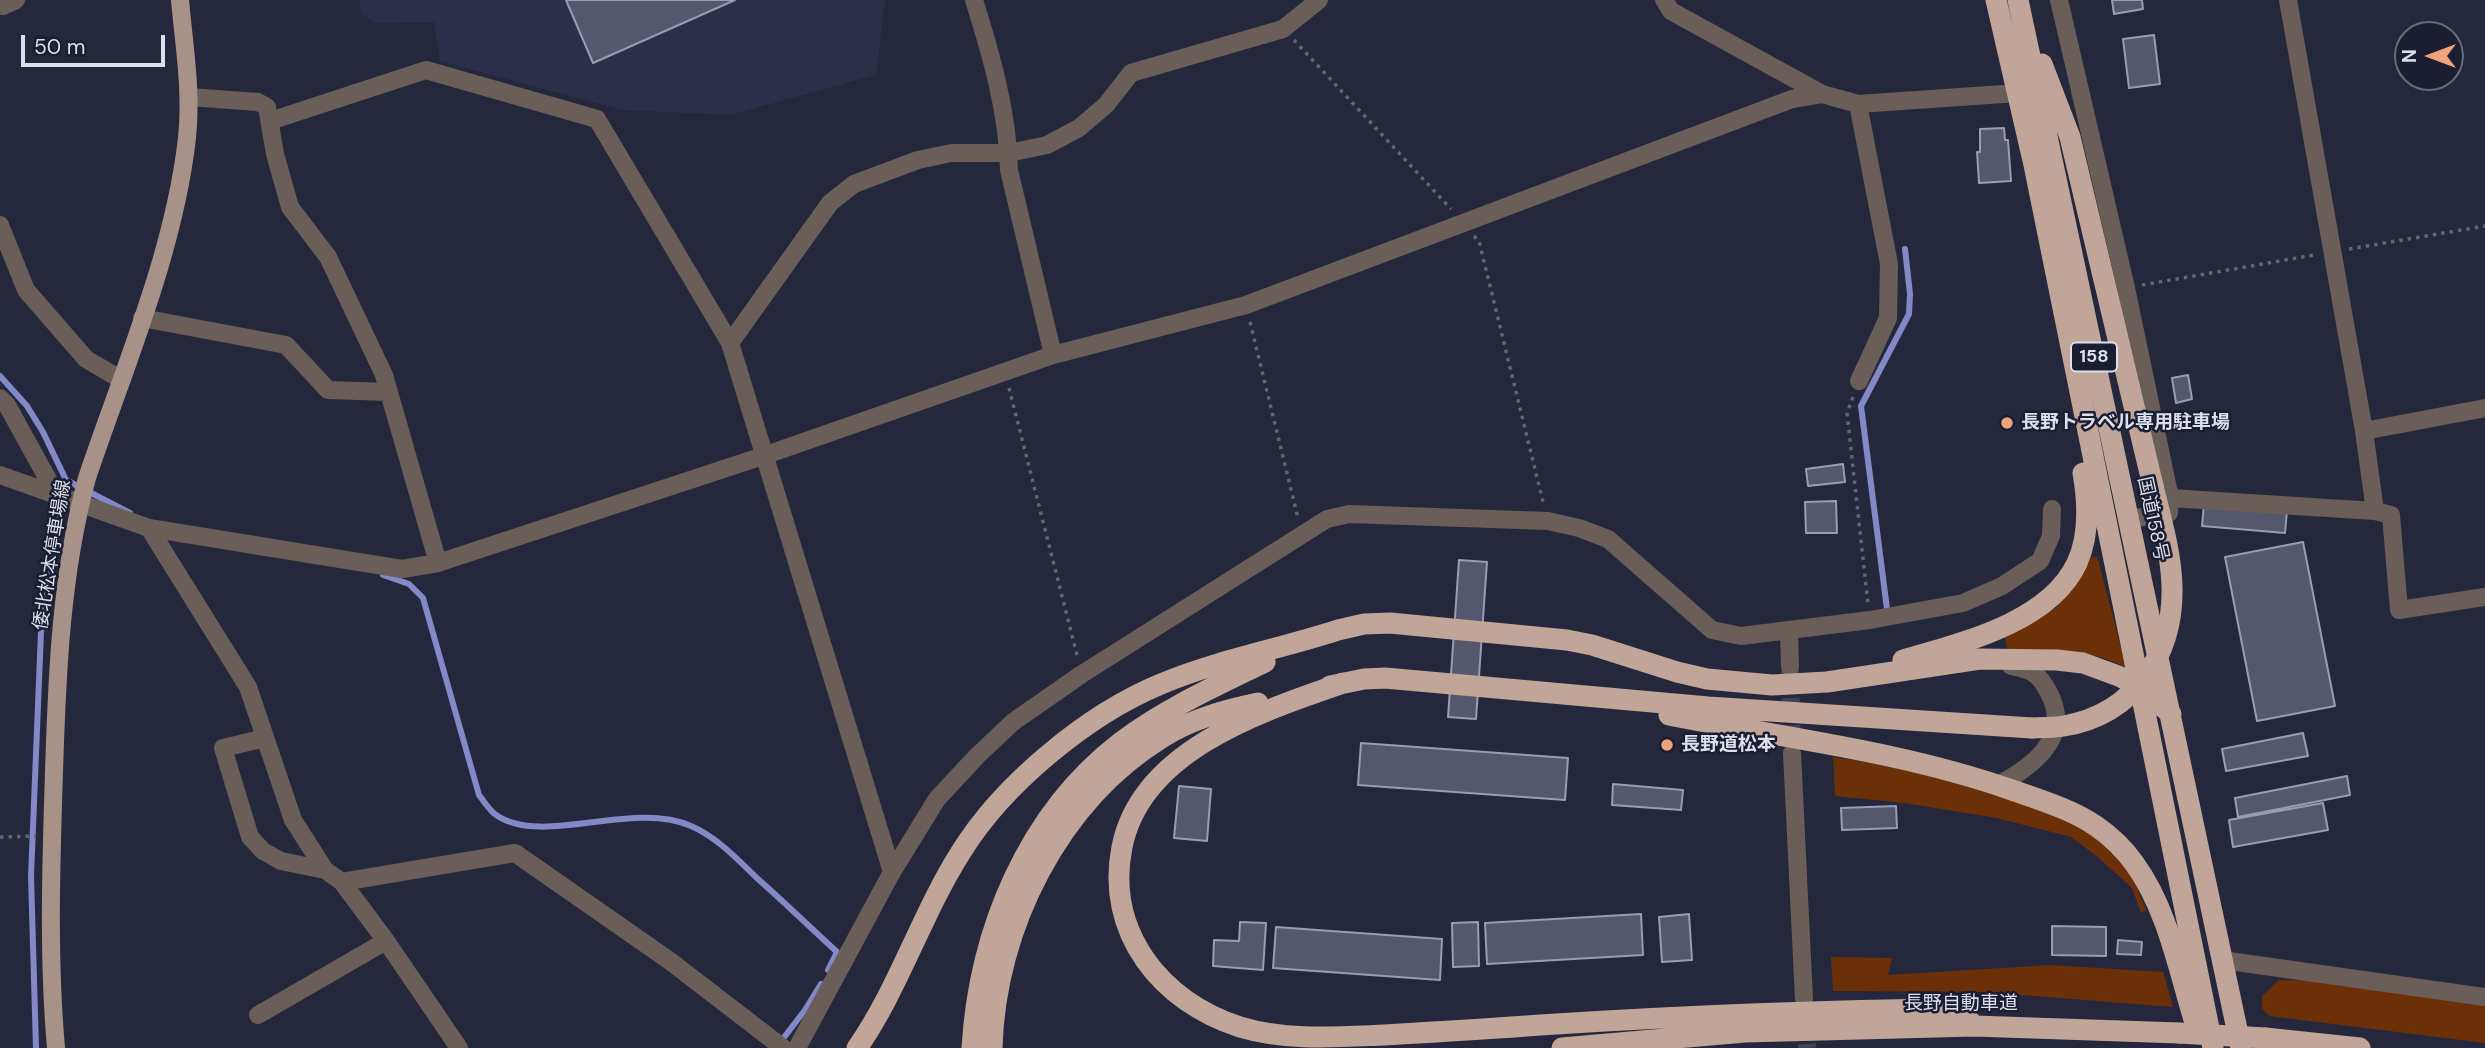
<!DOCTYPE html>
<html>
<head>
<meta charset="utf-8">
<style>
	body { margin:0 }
	#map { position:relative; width:2485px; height:1048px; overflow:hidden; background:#25283c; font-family:"DM Sans",sans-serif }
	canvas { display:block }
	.north { position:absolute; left:2394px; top:21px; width:70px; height:70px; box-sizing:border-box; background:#1b1e32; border:2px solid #686b7c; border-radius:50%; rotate:270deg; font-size:19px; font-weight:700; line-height:28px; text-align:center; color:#dcdfec }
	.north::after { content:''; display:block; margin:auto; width:24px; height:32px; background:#f0a27a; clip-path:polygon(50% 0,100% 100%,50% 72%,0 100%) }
	.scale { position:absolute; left:21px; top:35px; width:144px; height:32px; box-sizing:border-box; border:4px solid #dcdfec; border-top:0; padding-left:9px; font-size:21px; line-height:24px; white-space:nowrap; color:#dcdfec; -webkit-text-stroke:5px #1b1e32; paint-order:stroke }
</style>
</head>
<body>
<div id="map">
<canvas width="2485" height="1048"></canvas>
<div class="north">N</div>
<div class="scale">50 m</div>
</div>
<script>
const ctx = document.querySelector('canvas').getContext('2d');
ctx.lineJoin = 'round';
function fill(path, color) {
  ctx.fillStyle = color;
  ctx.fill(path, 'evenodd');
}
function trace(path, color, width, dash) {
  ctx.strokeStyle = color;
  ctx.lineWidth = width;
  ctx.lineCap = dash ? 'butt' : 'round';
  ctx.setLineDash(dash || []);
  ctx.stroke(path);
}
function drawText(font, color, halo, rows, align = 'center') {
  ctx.font = font + ' "DM Sans","Noto Sans JP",sans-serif';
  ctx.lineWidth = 5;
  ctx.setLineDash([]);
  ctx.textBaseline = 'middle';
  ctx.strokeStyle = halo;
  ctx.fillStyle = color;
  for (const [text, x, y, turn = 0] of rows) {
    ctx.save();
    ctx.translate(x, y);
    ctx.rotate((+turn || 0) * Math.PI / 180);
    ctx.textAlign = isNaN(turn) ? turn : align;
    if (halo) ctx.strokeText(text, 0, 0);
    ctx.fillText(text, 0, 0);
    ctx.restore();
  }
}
fill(new Path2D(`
	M360,0H885L876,75L730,115L623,110L440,61L434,22L373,23L365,15H361Z`), '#2b2f49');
fill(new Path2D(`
	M2097,556L2126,667C2089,649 2049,650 2008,650L2004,634L2056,608L2079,578L2091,558Z
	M1833,757C1888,764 1942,778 1995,795C2038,809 2082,821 2116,853C2131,868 2138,891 2146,910L2141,913L2132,888L2099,858L2071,837L1997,818L1904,803L1835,796Z
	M1831,957L1892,958L1888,975L2051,965L2163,972L2173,1007L1984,992L1833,991Z
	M2279,980L2322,981L2485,1004V1043L2269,1016L2262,1009V996Z`), '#6c3009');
trace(new Path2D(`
	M0,376L27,406L43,432L66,480L41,632L31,876L36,1048
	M66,480L130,513
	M383,575L409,584L423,598L479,795C484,801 489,810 496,815C543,847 632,800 691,826C717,837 738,860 758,879C785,903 811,928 837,952L828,970
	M1887,609L1861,406L1909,314L1910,294L1905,249
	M782,1040L805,1010L821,984`), '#8388c7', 6);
const building = new Path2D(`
	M566,0H735L593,63Z
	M2112,0H2142L2143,9L2114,14Z
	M2154,35L2160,84L2129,88L2123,39Z
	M2004,128L2005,140H2008L2011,181L1979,183L1977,152H1980V129Z
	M2188,375L2192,399L2176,403L2172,378Z
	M1843,464L1845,482L1808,486L1806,469Z
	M1836,501L1837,533H1806L1805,502Z
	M2204,504L2287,511L2285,533L2202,526Z
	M2303,542L2335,706L2257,721L2225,557Z
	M1459,560L1487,562L1476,719L1448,717Z
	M2303,733L2308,756L2226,771L2222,749Z
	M1361,743L1568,758L1565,800L1358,785Z
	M2347,776L2350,795L2238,817L2235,798Z
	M1613,784L1683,790L1681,810L1612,805Z
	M1179,786L1211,789L1207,841L1174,838Z
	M2323,803L2328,830L2233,847L2229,820Z
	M1896,806L1897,828L1842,830L1841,808Z
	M1641,914L1643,955L1487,964L1485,923Z
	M1689,914L1692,960L1662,962L1659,917Z
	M1240,922L1266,923L1263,970L1213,966L1214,940L1239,941Z
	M1478,922L1479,966L1453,967L1452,923Z
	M2052,926L2106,927V956L2052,955Z
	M1276,927L1442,939L1440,980L1273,968Z
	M2118,940L2142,942L2141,955L2117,954Z`);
fill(building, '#54576e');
trace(building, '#989cb6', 2);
trace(new Path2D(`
	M1790,671L1792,748
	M1805,1017L1807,1048`), '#404356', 18, [18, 9]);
trace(new Path2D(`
	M1294,40L1451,209
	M1474,236L1479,241L1543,502
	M2349,249L2485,226
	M2142,285L2314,255
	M1250,322L1298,518
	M1009,388L1077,655
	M1853,397L1847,413L1868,604
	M0,837L36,836`), '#626576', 3.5, [3.5, 5]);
trace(new Path2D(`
	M0,0L3,6L16,0
	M974,0C991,54 1008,113 1009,170L1053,355
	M1664,0L1671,11L1822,94L1858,104L2018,93
	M2059,0L2126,288L2170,498L2169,513L2129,519
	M2288,0L2364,431L2485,408
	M189,97L258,102L267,107L275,154L290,207L328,257L384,375L438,563
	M1858,104L1889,264L1888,318L1859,381
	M270,121L426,70L597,119L730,343L892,872
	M0,225L26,290L86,359L120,379
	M142,318L286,345L328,390L389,392
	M730,343L830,203L854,184L918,160L951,153H1009L1047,145L1079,128L1106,105L1131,73L1283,29L1319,0
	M0,398L7,405L56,494
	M2364,431L2375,511L2391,515L2399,610L2485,597
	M0,475L149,528L402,569L438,563L763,456L1053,355L1246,305L1792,99L1822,94
	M2170,498L2375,511
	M149,528L248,687L293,820L325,870L342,882L386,941L459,1048
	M1789,631L1790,667
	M265,738L223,748L250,837L263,851L281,861L325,870
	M1792,753L1804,999
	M1998,785C2034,766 2072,737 2049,693C2039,673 2032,670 2011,666
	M342,882L515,853L670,961L783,1048
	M2222,960L2485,997
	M258,1015L386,941
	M797,1048L892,872L937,799L977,756L1013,722L1082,674L1327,519L1349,514L1548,521L1579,528L1608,539L1712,630L1741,636L1870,620L1963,603L2002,586L2040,561L2051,536L2052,509`), '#695e58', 18);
trace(new Path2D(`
	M56,1048C48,957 51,864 54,772C57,674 61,574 87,478C124,368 174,253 187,138C192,92 184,45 180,0`), '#a89186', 18);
trace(new Path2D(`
	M1996,0L2034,165L2213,1048
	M2018,0L2241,1048
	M2042,64L2070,137L2153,486
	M1903,660C1961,643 2049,623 2077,563C2090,535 2088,502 2083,473
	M1343,683C1262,711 1141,750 1122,847C1105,932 1161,1002 1240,1027C1286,1041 1336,1037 1384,1035C1436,1032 1488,1029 1540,1025C1679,1016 1819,1010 1959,1009L1974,1026
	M1330,686L1364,679L1385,678L1708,707L2032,728
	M1669,715C1784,738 1901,751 2012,790C2040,800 2071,809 2096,826C2109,835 2124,849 2134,863C2168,909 2179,972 2196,1026
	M2265,1038L2360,1048
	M857,1048C898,990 922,913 961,852C1003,784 1088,714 1161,684C1218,660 1280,649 1338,630L1364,624L1390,623L1567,640L1592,645L1677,672L1707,679L1772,685L1827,682L1980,659L2057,660L2083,663L2121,677L2141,688L2171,714
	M972,1048C979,932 1027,814 1121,742C1165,709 1215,686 1265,662
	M992,1048C995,928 1059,801 1163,737C1192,719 1225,710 1258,703
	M1562,1048L1745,1032L1974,1026L2179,1033`), '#c1a598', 21);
trace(new Path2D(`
	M2032,728C2043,727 2054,728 2064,726C2134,714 2174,655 2172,586C2171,552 2161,519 2153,486
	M2179,1033L2265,1038`), '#c1a598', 21);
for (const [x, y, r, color] of [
	[2007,423,7,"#f0a27a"],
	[1667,745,7,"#f0a27a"]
]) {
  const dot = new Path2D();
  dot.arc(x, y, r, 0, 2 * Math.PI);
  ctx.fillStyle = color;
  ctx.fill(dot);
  trace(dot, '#1b1e32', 2.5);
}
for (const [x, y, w] of [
	[2094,357,46]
]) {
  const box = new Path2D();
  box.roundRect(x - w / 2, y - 14.5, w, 29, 5);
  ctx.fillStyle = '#1b1e32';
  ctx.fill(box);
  trace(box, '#dcdfec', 2);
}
drawText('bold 18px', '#dcdfec', null, [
	["158",2094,357]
]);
drawText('bold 19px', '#dcdfec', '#1b1e32', [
	["長野トラベル専用駐車場",2021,423],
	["長野道松本",1681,745]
], 'left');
drawText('19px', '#dcdfec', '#1b1e32', [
	["国道158号",2152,519,78],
	["倭北松本停車場線",53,555,-81],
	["長野自動車道",1961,1004]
]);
</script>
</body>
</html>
